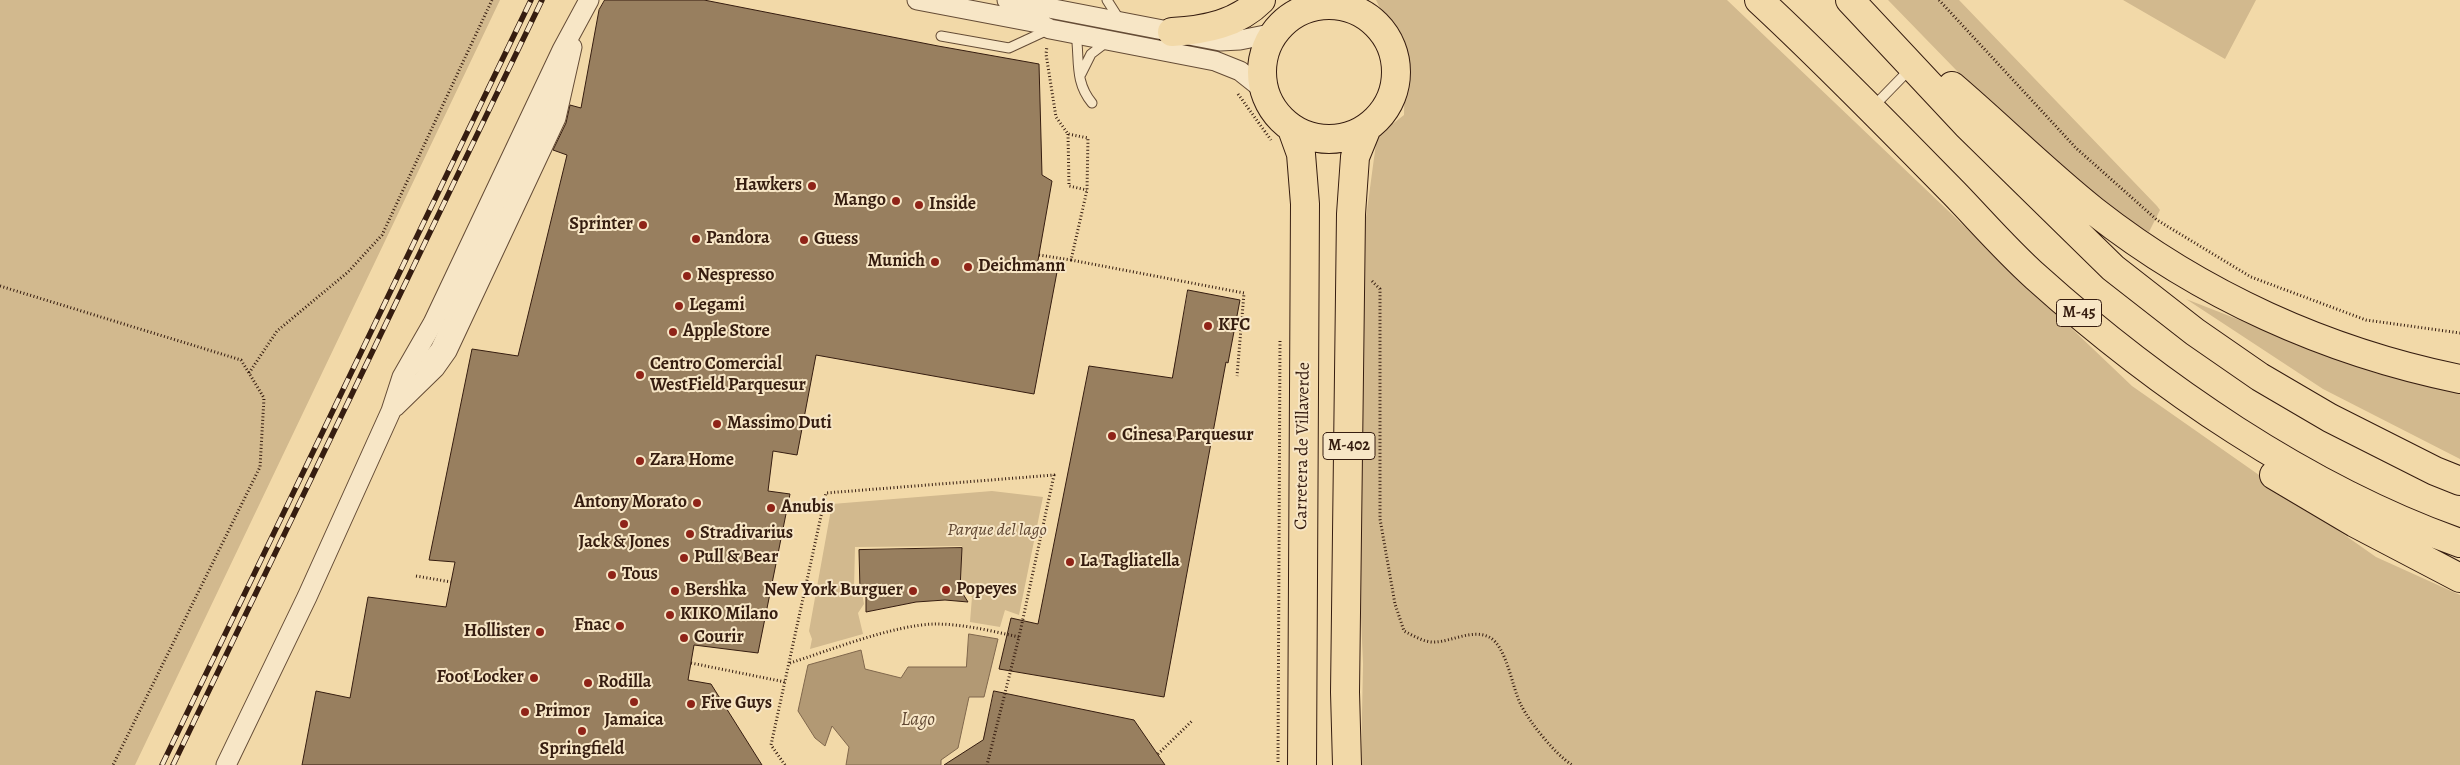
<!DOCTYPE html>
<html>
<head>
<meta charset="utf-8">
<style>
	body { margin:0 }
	canvas { display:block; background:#f2d9a8 }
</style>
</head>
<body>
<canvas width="2460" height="765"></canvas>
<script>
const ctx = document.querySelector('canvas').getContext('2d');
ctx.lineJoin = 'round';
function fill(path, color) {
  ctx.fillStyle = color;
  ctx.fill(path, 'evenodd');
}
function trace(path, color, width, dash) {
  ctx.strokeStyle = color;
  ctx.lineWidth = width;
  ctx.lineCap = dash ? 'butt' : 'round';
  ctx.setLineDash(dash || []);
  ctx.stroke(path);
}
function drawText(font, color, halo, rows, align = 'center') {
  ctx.font = font + ' Alegreya,serif';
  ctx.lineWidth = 4;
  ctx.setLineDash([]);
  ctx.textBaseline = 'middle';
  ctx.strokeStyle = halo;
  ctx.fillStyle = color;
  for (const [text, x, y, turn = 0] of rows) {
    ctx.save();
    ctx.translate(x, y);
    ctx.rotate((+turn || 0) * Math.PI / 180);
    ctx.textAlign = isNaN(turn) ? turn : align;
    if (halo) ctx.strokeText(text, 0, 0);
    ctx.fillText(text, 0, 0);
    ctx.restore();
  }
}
fill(new Path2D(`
	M0,0H500L135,765H0Z
	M1376,0H1727L2132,386L2376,557L2460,595V765H1361L1363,664L1356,500L1365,225L1377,136L1404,115L1405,59Z
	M1888,0H1959L2157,206L2160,210L2149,232L2141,228L2066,171L1991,106Z
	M2123,0H2256L2225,59Z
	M2186,299L2375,373L2460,394V459L2323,389Z
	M992,491L1043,497L1019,615L1005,610L1000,627L970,622L972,597L960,589L962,546L855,547L854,589L862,593L864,604L858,613L863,634L810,649L812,639L809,631L832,504Z`), '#d2b98e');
const water = new Path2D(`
	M969,634L998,639L984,697H969L958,748L941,760V765H846L849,747L832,726L825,746L815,738L798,711L808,665L861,650L865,669L901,678L908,667H966Z`);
fill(water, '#b29974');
trace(water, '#80674c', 1);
const building = new Path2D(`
	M605,0H704L938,46L1039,64L1042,175L1052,181L1037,266L1057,272L1034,394L816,355L797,455L773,451L768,491L790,494L758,653L694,645L688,680L711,684L762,765H302L316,691L350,698L368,597L446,607L455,562L429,560L472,349L518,356L567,155L553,150L566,123L570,105L581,108L599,10Z
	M1188,290L1240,300L1228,363L1226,362L1164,697L999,669L1011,618L1038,624L1089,366L1172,378Z
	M962,548L960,589L968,602L945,600L916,602L866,612V590H860L859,550Z
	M994,691L1134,720L1165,765H944L983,740Z`);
fill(building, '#987f5f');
trace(building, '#361d10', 1);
const service = new Path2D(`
	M1107,0L1119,19
	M1076,34C1080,60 1074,81 1092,103
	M941,36L1009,48L1050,29
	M1081,74L1091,54L1108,41
	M1873,107L1911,68
	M409,374L424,362L436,347L553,97`);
const minor = new Path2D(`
	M917,0L1038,23L1050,29L1215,61L1240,71L1264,90
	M1007,0L1220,41L1240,40L1275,33
	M395,407L435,368L447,351L556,118L572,47
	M226,765L307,597L391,411L402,377L433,323L562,50L589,0`);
const trunk = new Path2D(`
	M1262 72a67 67 0 1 1 134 0a67 67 0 1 1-134 0Z
	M1172,32C1205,30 1237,24 1261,0
	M1292,129L1301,154L1305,204L1302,765
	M1347,765L1345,692L1351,214L1355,157L1366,130`);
const motorway = new Path2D(`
	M1759,0C1826,62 1890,128 1954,193C1981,221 2007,251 2036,277C2156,385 2307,489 2460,543
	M1850,0L1967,125L2113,268L2195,332L2260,377L2330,418L2435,471L2460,481
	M1952,86C2000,127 2045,172 2094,211C2201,295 2327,352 2460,379
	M2274,475L2355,523L2460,578`);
trace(service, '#654c36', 11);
trace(minor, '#654c36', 21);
trace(trunk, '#361d10', 30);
trace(motorway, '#361d10', 30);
trace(new Path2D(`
	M1939,0L2076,148L2157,220L2251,277L2366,320L2460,333
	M1238,94L1271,140
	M1068,134L1069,186L1087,190
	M1039,255L1071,260L1087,190L1088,138L1068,134L1056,117L1046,54L1047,46
	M1071,260L1244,293L1237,376
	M1372,281L1380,289V519L1395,604L1404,631C1414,636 1425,643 1436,642C1452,641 1473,629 1489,637C1507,646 1512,688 1521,705C1530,723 1555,754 1572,765
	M0,286L241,360L264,398L260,467L113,765
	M249,373L277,331L348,272L382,235L492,0
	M416,576L451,582
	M691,663L785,682
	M790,663C831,650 893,625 935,624C963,624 992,631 1019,637
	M1158,754L1193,720
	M1278,762L1280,341
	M785,765L771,745L826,493L1054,475L1019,637L987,765`), '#361d10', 3, [1, 2.5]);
trace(service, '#f7e6c6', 9);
trace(minor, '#f7e6c6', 19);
trace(trunk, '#f2d9a8', 28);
trace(motorway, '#f2d9a8', 28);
const rail = new Path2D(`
	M162,765L531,0
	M173,765L542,0`);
trace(rail, '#361d10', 5.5);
trace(rail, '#f7e6c6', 4, [11]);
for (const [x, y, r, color] of [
	[812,186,5,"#8f2418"],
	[896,201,5,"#8f2418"],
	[919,205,5,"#8f2418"],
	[643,225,5,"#8f2418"],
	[696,239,5,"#8f2418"],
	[804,240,5,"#8f2418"],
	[935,262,5,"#8f2418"],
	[968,267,5,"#8f2418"],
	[687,276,5,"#8f2418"],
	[679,306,5,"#8f2418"],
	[1208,326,5,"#8f2418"],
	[673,332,5,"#8f2418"],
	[640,375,5,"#8f2418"],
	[717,424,5,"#8f2418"],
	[1112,436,5,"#8f2418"],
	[640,461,5,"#8f2418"],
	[697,503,5,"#8f2418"],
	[771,508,5,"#8f2418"],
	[624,524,5,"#8f2418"],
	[690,534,5,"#8f2418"],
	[684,558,5,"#8f2418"],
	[1070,562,5,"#8f2418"],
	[612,575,5,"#8f2418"],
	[946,590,5,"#8f2418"],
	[675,591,5,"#8f2418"],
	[913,591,5,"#8f2418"],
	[670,615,5,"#8f2418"],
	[620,626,5,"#8f2418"],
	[540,632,5,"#8f2418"],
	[684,638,5,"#8f2418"],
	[534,678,5,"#8f2418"],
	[588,683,5,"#8f2418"],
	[634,702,5,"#8f2418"],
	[691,704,5,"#8f2418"],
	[525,712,5,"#8f2418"],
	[582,731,5,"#8f2418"]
]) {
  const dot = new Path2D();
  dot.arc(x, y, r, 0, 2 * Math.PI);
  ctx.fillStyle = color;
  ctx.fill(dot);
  trace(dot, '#f7e6c6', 2);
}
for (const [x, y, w] of [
	[2079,313,45],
	[1349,446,52]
]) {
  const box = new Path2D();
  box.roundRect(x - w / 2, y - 13.5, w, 27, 4);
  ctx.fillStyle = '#f7e6c6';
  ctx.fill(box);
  trace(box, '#361d10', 1);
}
drawText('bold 16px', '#361d10', null, [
	["M-45",2079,313],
	["M-402",1349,446]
]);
drawText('bold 18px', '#361d10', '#f7e6c6', [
	["Hawkers",802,186,"right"],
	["Mango",886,201,"right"],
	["Inside",929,205],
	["Sprinter",633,225,"right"],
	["Pandora",706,239],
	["Guess",814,240],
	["Munich",925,262,"right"],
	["Deichmann",978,267],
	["Nespresso",697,276],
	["Legami",689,306],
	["KFC",1218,326],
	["Apple Store",683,332],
	["Centro Comercial",650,365],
	["WestField Parquesur",650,386],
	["Massimo Duti",727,424],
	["Cinesa Parquesur",1122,436],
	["Zara Home",650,461],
	["Antony Morato",687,503,"right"],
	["Anubis",781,508],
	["Stradivarius",700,534],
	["Jack & Jones",624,543,"center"],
	["Pull & Bear",694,558],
	["La Tagliatella",1080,562],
	["Tous",622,575],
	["Popeyes",956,590],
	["Bershka",685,591],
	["New York Burguer",903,591,"right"],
	["KIKO Milano",680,615],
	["Fnac",610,626,"right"],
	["Hollister",530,632,"right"],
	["Courir",694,638],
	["Foot Locker",524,678,"right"],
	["Rodilla",598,683],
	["Five Guys",701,704],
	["Primor",535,712],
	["Jamaica",634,721,"center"],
	["Springfield",582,750,"center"]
], 'left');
drawText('18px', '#361d10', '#f7e6c6', [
	["Carretera de Villaverde",1303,446,-89]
]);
drawText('italic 18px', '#5d4430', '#f7e6c6', [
	["Parque del lago",997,531]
]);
drawText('italic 19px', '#614833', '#f7e6c6', [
	["Lago",918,720]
]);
</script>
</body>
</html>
